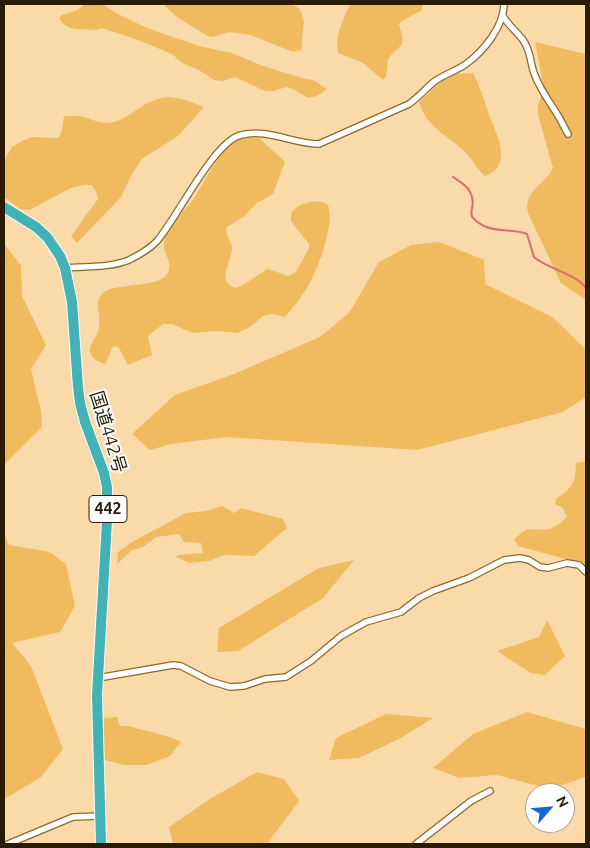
<!DOCTYPE html>
<html>
<head>
<meta charset="utf-8">
<style>
	body { margin:0 }
	#map { position:relative; width:590px; height:848px; overflow:hidden; background:#fadaa9; font-family:Ubuntu,sans-serif }
	canvas { display:block }
	.frame { position:absolute; inset:0; border:5px solid #2a1c03; pointer-events:none }
	.north { position:absolute; left:525px; top:783px; width:50px; height:50px; box-sizing:border-box; background:#fff; border:1px solid #aaa49a; border-radius:50%; rotate:63deg; font-size:14px; font-weight:700; line-height:20px; text-align:center; color:#2a1c03 }
	.north::after { content:''; display:block; margin:auto; width:18px; height:22px; background:#1d66d1; clip-path:polygon(50% 0,100% 100%,50% 72%,0 100%) }
</style>
</head>
<body>
<div id="map">
<canvas width="590" height="848"></canvas>
<div class="frame"></div>
<div class="north">N</div>
</div>
<script>
const ctx = document.querySelector('canvas').getContext('2d');
ctx.lineJoin = 'round';
function fill(path, color) {
  ctx.fillStyle = color;
  ctx.fill(path, 'evenodd');
}
function trace(path, color, width, dash) {
  ctx.strokeStyle = color;
  ctx.lineWidth = width;
  ctx.lineCap = dash ? 'butt' : 'round';
  ctx.setLineDash(dash || []);
  ctx.stroke(path);
}
function drawText(font, color, halo, rows, align = 'center') {
  ctx.font = font + ' Ubuntu,"Noto Sans JP",sans-serif';
  ctx.lineWidth = 4;
  ctx.setLineDash([]);
  ctx.textBaseline = 'middle';
  ctx.strokeStyle = halo;
  ctx.fillStyle = color;
  for (const [text, x, y, turn = 0] of rows) {
    ctx.save();
    ctx.translate(x, y);
    ctx.rotate((+turn || 0) * Math.PI / 180);
    ctx.textAlign = isNaN(turn) ? turn : align;
    if (halo) ctx.strokeText(text, 0, 0);
    ctx.fillText(text, 0, 0);
    ctx.restore();
  }
}
fill(new Path2D(`
	M84,4H103L116,13L147,28L199,46L232,53L263,66L305,79L313,80L327,89L317,96L308,98L293,89L286,87L274,91H265L235,77L223,81L214,80L199,70L182,63L172,54L133,38L101,28L97,30C83,29 66,32 59,18L62,15L78,10Z
	M163,4H292L300,9L304,21L301,50L293,52L251,35L229,32L213,37L208,36L178,18Z
	M350,4H423L422,10L402,21L399,24C406,50 403,40 388,59L386,77L383,80L363,63L338,53C336,32 342,22 350,4Z
	M535,42L586,54V300L561,283L528,213C523,191 544,186 553,168L538,115V105L544,89Z
	M473,73C479,84 483,96 487,109C494,129 516,166 485,176C477,169 473,160 465,152C447,134 427,129 419,102L442,81L457,74Z
	M170,97L183,99L204,107L178,136L142,159L132,174L121,197L77,243L71,236L98,199L97,194L92,185H84L71,188L29,210L20,209L4,197V160L12,147L24,140L32,137L58,138L61,134L64,116C70,116 78,115 84,117C94,120 102,125 114,122C135,116 142,99 170,97Z
	M244,137L259,138L285,162L273,194L257,203L245,216L227,227C224,236 231,239 232,247C233,261 215,281 235,288C248,285 256,274 268,269L288,276L296,272L309,248V244L291,221V213C299,203 317,197 328,205C332,220 328,231 325,244C316,276 306,293 285,317L272,314L263,316L250,327L237,333L215,331L192,333L172,324H163L148,336L152,355L128,365L119,348L115,346L112,348L106,364C97,362 85,355 92,343C95,338 99,332 99,326C101,316 95,305 100,296C109,281 157,290 167,274C175,263 160,251 165,238C167,231 186,208 192,201C204,183 214,162 227,146C231,142 239,139 244,137Z
	M439,242L484,260L485,284L552,317L586,349V397L563,412L417,450L227,437L171,444L150,450L132,434L175,395L234,374L320,337L349,313L379,262L411,245Z
	M4,244L21,265L22,296L46,345L31,369L41,411L42,427L4,465Z
	M586,461V570L580,563L518,546L514,539L527,529C550,530 550,532 567,517L563,508L555,504L556,499C573,487 575,484 576,463Z
	M222,506L234,513L241,508L283,519L287,528L254,556L224,555L209,561L189,563L176,557L178,555L203,553L201,543L184,542L179,534L156,537L143,547L132,550L117,564L118,552L132,542L186,513L207,511Z
	M4,534L9,545L50,552L66,564L75,606L60,632L12,643L31,666L63,749L40,778L4,799Z
	M354,560L323,598L238,651L217,652L219,628L319,568Z
	M547,620L565,656L545,675L531,673L497,651L539,637Z
	M527,712L586,729V777L550,789L497,775L459,778L433,768L473,734Z
	M386,714L433,718L401,738L359,758L329,760L336,738Z
	M117,717L120,726H128L173,738L181,742L170,756L147,765H124L101,759L104,718Z
	M257,772L284,779L299,801L267,844H173L169,827L213,797Z`), '#f0ba5e');
trace(new Path2D(`
	M453,177C460,182 470,187 472,197C476,212 462,214 484,226C498,233 513,228 527,234L534,257C547,269 580,275 586,289`), '#d96d72', 2);
const street = new Path2D(`
	M503,16C509,26 517,32 523,40C531,51 530,62 534,73C539,88 549,101 557,114C561,120 564,127 568,134
	M65,268C86,266 110,268 129,260C139,255 150,249 157,241C177,218 214,141 241,135C267,128 293,144 319,144L409,104C419,97 426,88 435,81C445,74 456,71 466,64C484,51 504,26 504,4
	M98,678L173,665L181,666L210,681L230,687L244,686L265,679L286,677L311,661L341,636L366,622L401,612L419,598L433,591L469,578L504,560L520,558L529,560L540,567L548,568L567,563L579,565L586,572
	M8,844L73,817L99,816
	M416,844L471,801L490,791`);
const highway = new Path2D(`
	M4,207L36,227L47,237L60,256L65,268L72,302L78,387L80,403L85,422L104,473L107,487V521L97,695L101,844`);
trace(street, '#8b682b', 8);
trace(highway, '#fff', 12);
trace(street, '#fff', 5.5);
trace(highway, '#42b2b6', 10);
for (const [x, y, w] of [
	[108,509,38]
]) {
  const box = new Path2D();
  box.roundRect(x - w / 2, y - 13.5, w, 27, 4);
  ctx.fillStyle = '#fff';
  ctx.fill(box);
  trace(box, '#2a1c03', 1);
}
drawText('bold 16px', '#2a1c03', null, [
	["442",108,509]
]);
drawText('18px', '#2a1c03', '#fff', [
	["国道442号",108,432,73]
]);
</script>
</body>
</html>
